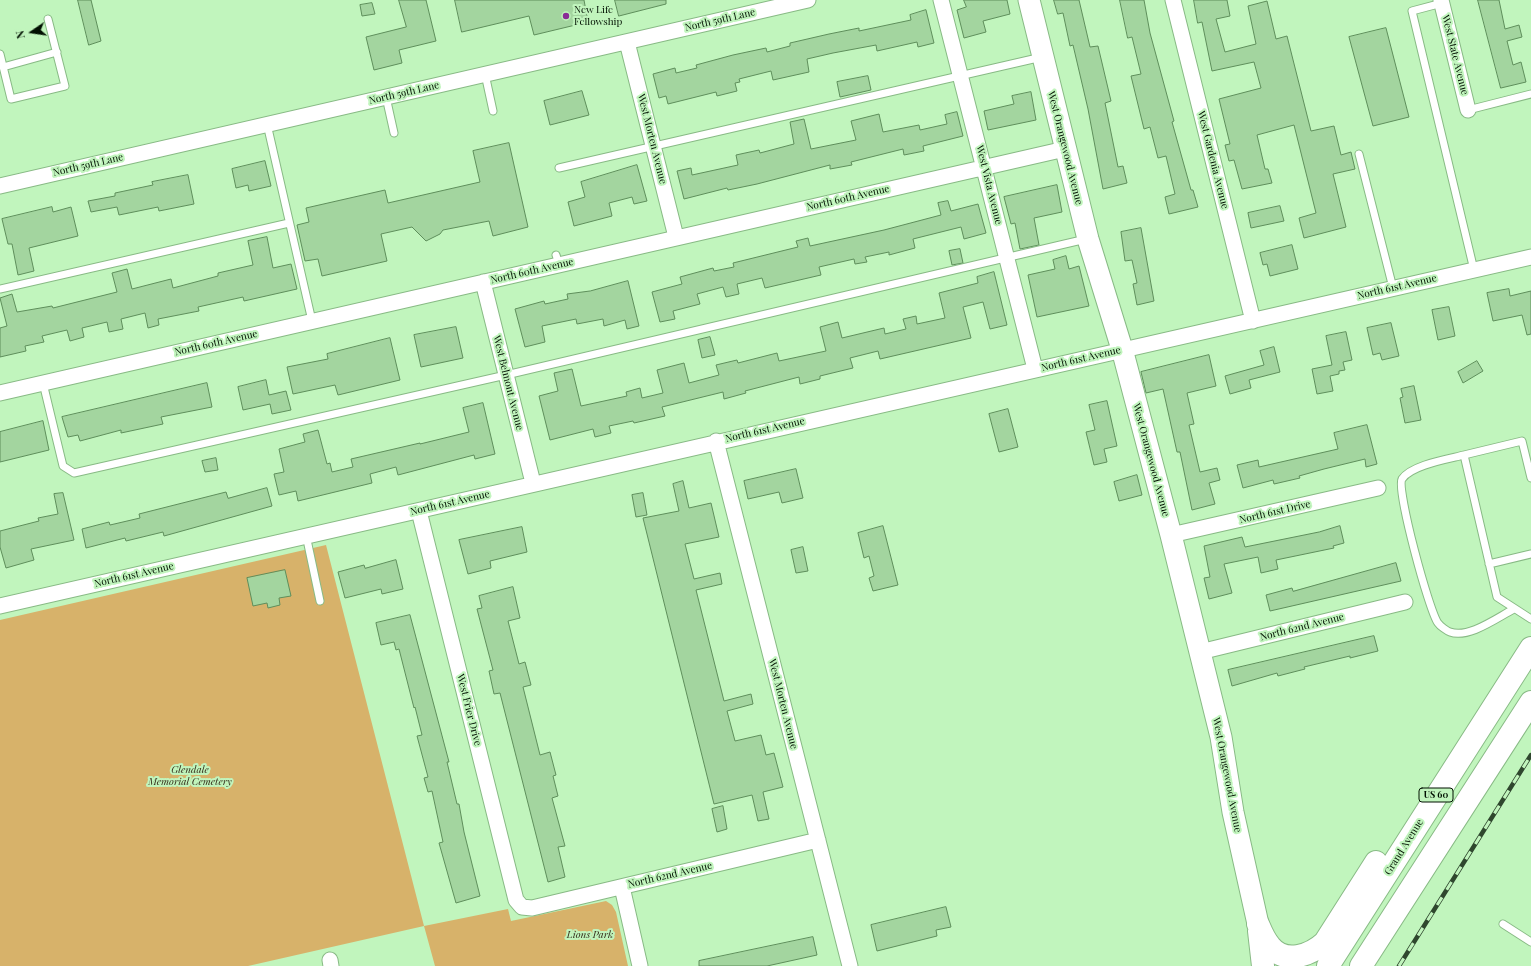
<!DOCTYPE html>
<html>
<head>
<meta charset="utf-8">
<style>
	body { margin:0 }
	#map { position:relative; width:1531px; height:966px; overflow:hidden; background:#c1f5bd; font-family:"Playfair Display",serif }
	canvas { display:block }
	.north { position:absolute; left:12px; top:12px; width:40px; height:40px; -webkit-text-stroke:3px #c1f5bd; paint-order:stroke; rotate:257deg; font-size:11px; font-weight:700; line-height:16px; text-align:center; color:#011001 }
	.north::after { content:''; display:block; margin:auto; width:14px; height:18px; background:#011001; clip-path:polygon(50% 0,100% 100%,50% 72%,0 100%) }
</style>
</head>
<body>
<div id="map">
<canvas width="1531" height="966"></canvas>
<div class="north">N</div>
</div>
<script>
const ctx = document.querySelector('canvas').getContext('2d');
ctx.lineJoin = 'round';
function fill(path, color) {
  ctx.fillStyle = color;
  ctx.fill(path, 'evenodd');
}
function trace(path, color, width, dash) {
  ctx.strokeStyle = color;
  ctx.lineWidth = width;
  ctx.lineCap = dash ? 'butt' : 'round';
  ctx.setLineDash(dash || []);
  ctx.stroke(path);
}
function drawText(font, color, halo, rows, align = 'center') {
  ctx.font = font + ' "Playfair Display",serif';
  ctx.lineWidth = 4;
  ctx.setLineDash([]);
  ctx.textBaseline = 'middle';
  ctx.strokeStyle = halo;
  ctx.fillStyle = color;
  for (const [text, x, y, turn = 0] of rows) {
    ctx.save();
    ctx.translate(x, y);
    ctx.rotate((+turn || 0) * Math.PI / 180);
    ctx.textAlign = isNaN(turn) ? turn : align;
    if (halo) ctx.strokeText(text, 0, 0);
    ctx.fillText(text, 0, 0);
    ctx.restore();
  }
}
fill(new Path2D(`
	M326,545L424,926L508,909L511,921L606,901L612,905L616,912L628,966H435L424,926L248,966H0V620Z`), '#d7b26a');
const building = new Path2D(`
	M78,0H91L101,41L89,45Z
	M399,0H426L436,41L399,50L402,63L374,70L366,37L406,27Z
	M455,0H584L588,22L534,35L529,16L462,32Z
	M615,0H666V4L619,16Z
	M964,0H1007L1010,14L983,21L986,32L964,38L957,10L966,7Z
	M1054,0H1079L1090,47L1098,46L1111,101L1105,103L1118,167L1123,166L1127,183L1103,189L1088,109L1073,45L1070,46L1063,13L1058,14Z
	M1120,0H1144L1150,33L1174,121L1172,122L1191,190H1193L1198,207L1169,214L1165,197L1175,194L1166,156L1158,158L1150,127L1144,129L1131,76L1141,74L1132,37L1128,38Z
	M1194,0H1227L1230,16L1216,19L1225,52L1256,44L1248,6L1267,1L1276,39L1287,36L1311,131L1334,126L1341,155L1351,152L1355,169L1333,174L1346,227L1304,238L1299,218L1316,213L1294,125L1257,135L1265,169H1268L1272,183L1242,189L1234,160L1229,161L1225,145L1230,144L1219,99L1261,88L1254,62L1212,71L1202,22L1198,23Z
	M1478,0H1499L1505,29L1519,25L1522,37L1507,41L1513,65L1521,62L1526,82L1501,88Z
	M372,3L375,14L362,16L360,5Z
	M926,10L934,43L918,47L917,42L877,51L876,45L833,53L807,59L809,72L773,80L771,71L739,79L740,82L735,83L737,91L717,96L716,92L668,104L666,96L659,98L653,74L675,68L676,73L697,68L696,65L733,55L766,48L767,52L790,46V43L829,34L859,28V31L911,20L910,15Z
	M1386,28L1409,117L1373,126L1349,37Z
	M868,76L871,90L840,97L837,82Z
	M582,91L589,115L550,125L544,101Z
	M1031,92L1036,120L988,130L984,111L1014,104L1012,96Z
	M957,112L963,136L923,146L924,151L904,155L903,149L851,162L852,165L830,169V165L757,184L728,190L727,188L684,199L677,171L691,168L692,175L738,165L736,155L759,150L760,153L794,144L790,122L804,119L811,149L856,140L851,121L879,114L883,132L919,125L920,130L947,124L945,115Z
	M509,143L528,227L493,236L489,221L443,230L440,234L426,241L412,227L381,234L387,261L322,276L318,259L305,261L297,225L309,222L306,208L385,190L388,203L480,182L473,151Z
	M265,161L271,186L249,191L248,185L236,188L232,169Z
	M637,165L647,201L634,204L632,197L609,203L612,216L574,226L568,202L585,197L581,182Z
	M188,175L194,204L159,211L158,207L119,215L117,207L91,212L88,201L115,196V193L153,185L152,182Z
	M1057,185L1062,212L1034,218L1039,245L1020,249L1015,223L1011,224L1004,197Z
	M948,201L951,211L978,204L986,233L964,239L961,227L913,239L915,248L889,255V252L865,257L867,262L855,264L854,259L819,267L821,275L765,288L762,278L737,284L739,294L726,297L723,287L697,294L700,304L673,311L675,319L660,322L652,292L682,284L680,277L713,268L714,271L734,267L733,263L798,247L796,241L808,238L810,246L884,230L941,215L938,203Z
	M1280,206L1284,221L1251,228L1248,213Z
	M52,207L53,212L71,207L78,236L29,248L34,271L18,275L12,244H8L2,219Z
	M1141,228L1154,301L1137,305L1133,284L1137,283L1132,260L1125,261L1121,232Z
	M267,237L273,268L291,264L297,289L244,301L243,297L198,307L199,311L158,319L159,325L148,328L145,313L121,319L123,329L109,332L107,322L82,328L84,337L70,341L67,330L42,336L44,342L25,346L26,351L0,357V328L7,326L0,298L12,294L17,312L52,306L53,308L117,292L112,273L127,269L132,289L171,279L173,288L218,276V273L253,265L248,241Z
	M1292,245L1298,269L1270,276L1267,264L1263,265L1260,253Z
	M960,249L963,263L952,265L949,251Z
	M1066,256L1069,269L1079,266L1089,306L1037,317L1028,275L1055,269L1053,260Z
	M994,272L1007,325L990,329L983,302L963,307L971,338L880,359L878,351L850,358L853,368L820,376V379L800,384L799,377L745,391L746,393L724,399L723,392L662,407L665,416L634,423L633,421L609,426L611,433L595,437L593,429L550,440L539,396L558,391L554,373L572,369L581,406L627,396L626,392L640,388L642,398L663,393L657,370L684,363L689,383L719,375L716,365L737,360L738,363L777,353L779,361L826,351L820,327L838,322L842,338L884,328L885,334L906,329L903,319L916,316L917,324L945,318L939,293L978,283L977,277Z
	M628,281L639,326L627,329L625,320L604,326L603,319L577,324L576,319L542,326L545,342L525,347L515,309L544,301L545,304L568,299L567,294L590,291Z
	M1509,289L1510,296L1531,291V334L1527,335L1522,315L1493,321L1487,293Z
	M1449,307L1455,336L1438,340L1432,310Z
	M1391,323L1399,356L1382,360L1380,353L1373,355L1367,328Z
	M456,327L463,358L421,367L414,335Z
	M1346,332L1352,360L1343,362L1345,370L1339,371V374L1330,376L1333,391L1317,394L1312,369L1332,365L1326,336Z
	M710,337L715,355L702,358L698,340Z
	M390,338L400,380L338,395L335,385L293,394L287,367L328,359L327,354Z
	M1274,347L1280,372L1249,380L1251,388L1230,394L1225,376L1264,365L1260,351Z
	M1209,355L1216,386L1187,393L1194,424L1189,425L1200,472L1217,468L1220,480L1209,483L1215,504L1192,510L1180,452H1177L1163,389L1146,393L1141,372Z
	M1477,361L1483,371L1463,383L1458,372Z
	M266,380L269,395L286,391L291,410L272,414L270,404L243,410L238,387Z
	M207,383L212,407L161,417L163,424L121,433V430L80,441L78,435L68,437L62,417Z
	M1414,386L1421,420L1405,423L1400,398L1403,397L1401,389Z
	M1107,401L1117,446L1104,449L1107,462L1094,465L1086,432L1095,430L1089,405Z
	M483,403L495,454L475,459L474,455L398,475L396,467L370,474L372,483L298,501L296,491L279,495L274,474L284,472L279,449L305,442L303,434L318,430L327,464L330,463L332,472L353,467L351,459L420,443V444L469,432L463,408Z
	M1008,409L1018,447L999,452L989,414Z
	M43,421L49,450L0,462V432Z
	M1367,425L1377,464L1366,467L1365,459L1324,469L1299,476L1300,478L1274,484L1273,480L1243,488L1237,465L1258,460L1259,467L1338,449L1334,433Z
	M216,458L218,470L205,472L202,461Z
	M796,469L803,498L782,503L779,492L748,499L744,481Z
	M1137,475L1142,495L1119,501L1114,482Z
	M683,481L689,508L711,503L719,537L685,544L694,579L720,573L722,584L696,590L724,701L751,694L753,704L727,711L735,741L761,735L766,755L774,753L783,787L763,792L769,819L758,821L752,795L714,804L643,518L679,511L673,484Z
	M267,488L272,506L164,536L163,532L126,541L125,538L86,548L82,529L109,522L110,525L140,518L139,514L226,492L228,498Z
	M63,493L74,540L31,549L34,560L6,568L0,547V531L39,521L38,518L58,514L54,494Z
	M643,493L647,515L636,517L632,495Z
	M883,526L898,585L873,591L869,578L874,576L869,556L864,558L858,533Z
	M1340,526L1344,543L1333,546L1334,548L1276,560L1278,569L1261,573L1258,557L1224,564L1232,593L1209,599L1204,578L1210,577L1204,546L1242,537L1245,547L1319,532Z
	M522,527L527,552L490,561L491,568L468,574L459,540Z
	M803,547L808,571L796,573L791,550Z
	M396,560L403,589L382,594L381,589L345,598L338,572L364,565L365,568Z
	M1396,563L1401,581L1270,611L1266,595L1292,588L1293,591Z
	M285,570L291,596L279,598L280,605L268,608L267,603L253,606L247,578Z
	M513,587L520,618L508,621L519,664L525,662L531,685L523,687L540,755L550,752L556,775L553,776L558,796L552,798L565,846L558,847L565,877L548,882L500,693L494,694L489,671L493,670L477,609L482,608L479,596Z
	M410,615L449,762H447L457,804H459L464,832L480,896L456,903L439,843L443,842L432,791L428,792L424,778L428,777L417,736L422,735L415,707L414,708L399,649L396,650L394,642L381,645L376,623Z
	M1374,636L1378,651L1350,658V656L1304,667L1305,669L1278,676L1277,673L1232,686L1228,670Z
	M723,806L727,829L717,832L712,809Z
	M946,907L951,927L936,930L937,936L877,951L871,925Z
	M813,937L817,955L767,966H699V961Z`);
fill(building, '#a3d59f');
trace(building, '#5e8e5b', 1);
const lane = new Path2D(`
	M1442,3L1412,11L1474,270
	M0,54L11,99L65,86L48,19
	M3,67L57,52
	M485,74L493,111
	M386,97L394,133
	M1468,110L1531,94
	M267,124L312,321
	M1359,154L1393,288
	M559,168L1042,57
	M556,255L559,264
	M0,289L289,223
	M43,383L63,466L74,473L506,375L1086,239
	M1464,455C1448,459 1411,465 1402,479C1396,489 1429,611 1438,623C1440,626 1447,631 1450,632C1469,639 1498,617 1514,609
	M1531,478L1522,441L1464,455L1497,597L1531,619
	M306,535L320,601
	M1489,564L1531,554
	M1503,924L1531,942`);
const street = new Path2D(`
	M941,0L1035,369
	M1173,0L1253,321
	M1441,0L1468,110
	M627,42L676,237
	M0,186L808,0
	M483,282L533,483
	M0,393L1065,149
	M716,441L850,966
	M419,511L516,900L522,907L532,908L818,840
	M1171,535L1378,488
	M0,606L1531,257
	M1200,652L1405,602
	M622,887L640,966
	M330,960L331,966`);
const secondary = new Path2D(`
	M1029,0L1088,239L1122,349L1171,535L1221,737L1233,812L1258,924`);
const highway = new Path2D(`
	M1258,924C1261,931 1264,939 1270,946C1285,965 1311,955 1325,942L1376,862
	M1259,931L1263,966
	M1328,966L1531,648
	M1361,966L1531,702`);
trace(lane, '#88ba85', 9);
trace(street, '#88ba85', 17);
trace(secondary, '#88ba85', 23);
trace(highway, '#88ba85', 24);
trace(lane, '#fff', 7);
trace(street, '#fff', 15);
trace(secondary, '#fff', 21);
trace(highway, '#fff', 22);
const rail = new Path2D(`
	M1399,966L1531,755`);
trace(rail, '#2f472e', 4.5);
trace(rail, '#c1f5bd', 3, [9]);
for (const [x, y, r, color] of [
	[566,16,4,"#8a2c96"]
]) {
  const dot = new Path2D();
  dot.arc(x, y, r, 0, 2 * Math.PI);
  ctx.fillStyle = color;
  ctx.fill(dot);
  trace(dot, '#c1f5bd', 1.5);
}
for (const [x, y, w] of [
	[1436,795,34]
]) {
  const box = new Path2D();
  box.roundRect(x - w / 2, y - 7, w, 14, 3);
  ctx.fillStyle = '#c1f5bd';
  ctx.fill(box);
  trace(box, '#011001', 1);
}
drawText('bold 9px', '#011001', null, [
	["US 60",1436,795]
]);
drawText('10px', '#011001', '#c1f5bd', [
	["New Life",574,10],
	["Fellowship",574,22]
], 'left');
drawText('10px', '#011001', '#c1f5bd', [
	["North 59th Lane",720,20,-13],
	["West State Avenue",1455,55,76],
	["North 59th Lane",404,93,-13],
	["West Morten Avenue",652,139,76],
	["West Orangewood Avenue",1065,148,76],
	["West Gardenia Avenue",1213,160,76],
	["North 59th Lane",88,165,-13],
	["West Vista Avenue",989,185,76],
	["North 60th Avenue",848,198,-13],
	["North 60th Avenue",532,271,-13],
	["North 61st Avenue",1397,287,-13],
	["North 60th Avenue",216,343,-13],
	["North 61st Avenue",1081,359,-13],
	["West Belmont Avenue",508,383,76],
	["North 61st Avenue",765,430,-13],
	["West Orangewood Avenue",1151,460,75],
	["North 61st Avenue",450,503,-13],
	["North 61st Drive",1275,512,-13],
	["North 61st Avenue",134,575,-13],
	["North 62nd Avenue",1302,627,-14],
	["West Morten Avenue",783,704,76],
	["West Frier Drive",469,710,76],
	["West Orangewood Avenue",1227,775,79],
	["Grand Avenue",1404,847,-58],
	["North 62nd Avenue",670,875,-13]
]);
drawText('italic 10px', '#352c1a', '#c1f5bd', [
	["Glendale",190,770],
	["Memorial Cemetery",190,782],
	["Lions Park",590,935]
]);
</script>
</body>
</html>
